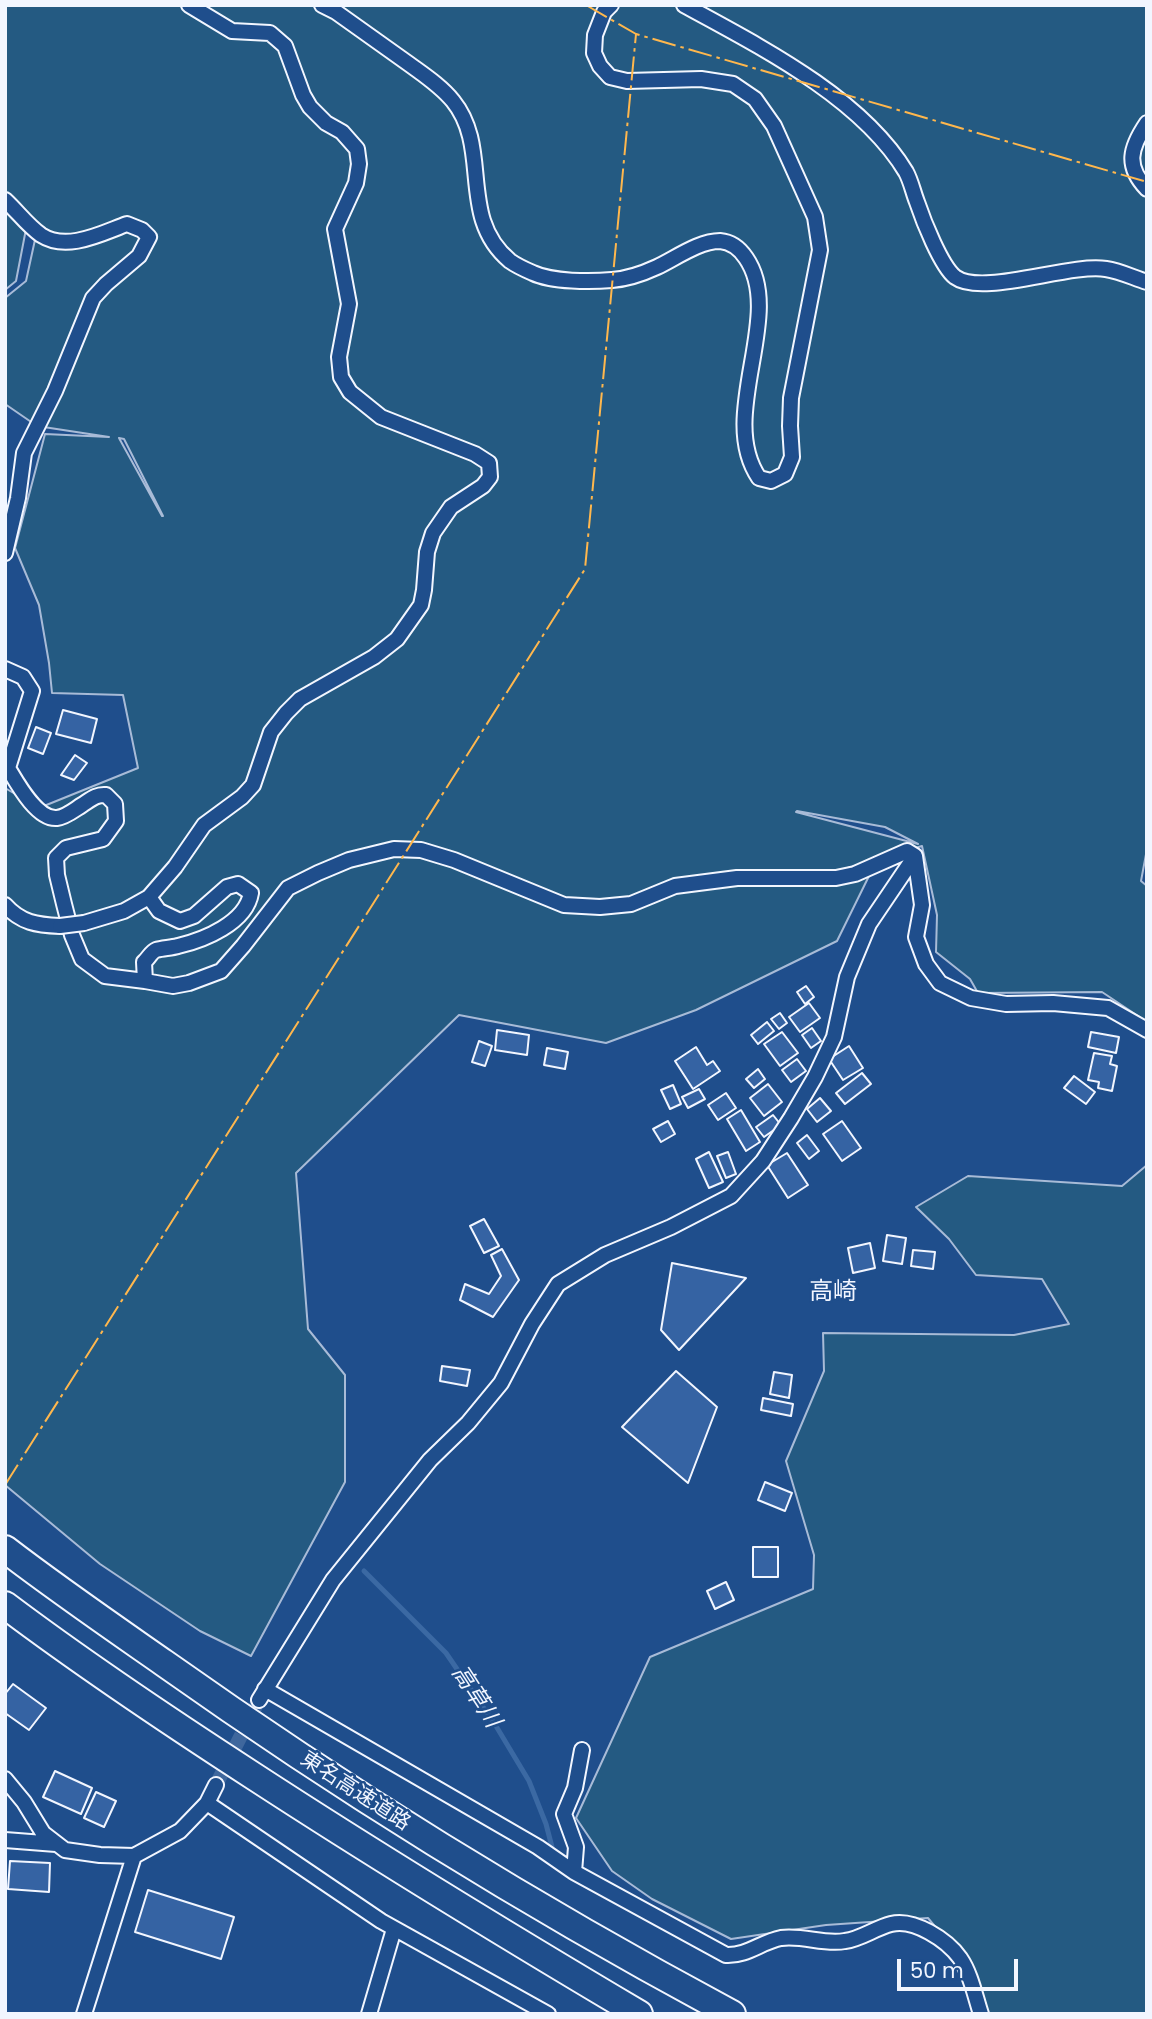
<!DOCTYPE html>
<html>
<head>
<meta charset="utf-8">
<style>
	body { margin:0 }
	#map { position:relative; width:1152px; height:2019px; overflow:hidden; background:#1f4e8c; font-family:Poppins,sans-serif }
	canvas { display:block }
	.frame { position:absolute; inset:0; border:7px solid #f2f6ff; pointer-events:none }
	.scale { position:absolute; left:897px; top:1959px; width:121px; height:32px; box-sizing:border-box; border:4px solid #f2f6ff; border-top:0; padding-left:9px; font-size:21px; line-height:24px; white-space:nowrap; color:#f2f6ff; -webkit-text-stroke:5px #1f4e8c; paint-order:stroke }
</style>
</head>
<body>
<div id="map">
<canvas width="1152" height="2019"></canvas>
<div class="frame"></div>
<div class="scale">50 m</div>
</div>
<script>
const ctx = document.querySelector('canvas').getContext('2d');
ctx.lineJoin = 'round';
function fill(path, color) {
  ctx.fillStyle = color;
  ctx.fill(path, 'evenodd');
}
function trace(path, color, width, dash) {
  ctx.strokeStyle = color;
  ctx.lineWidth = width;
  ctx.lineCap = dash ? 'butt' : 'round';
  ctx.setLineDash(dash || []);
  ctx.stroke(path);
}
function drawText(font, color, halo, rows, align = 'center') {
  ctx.font = font + ' Poppins,"Noto Sans JP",sans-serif';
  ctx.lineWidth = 5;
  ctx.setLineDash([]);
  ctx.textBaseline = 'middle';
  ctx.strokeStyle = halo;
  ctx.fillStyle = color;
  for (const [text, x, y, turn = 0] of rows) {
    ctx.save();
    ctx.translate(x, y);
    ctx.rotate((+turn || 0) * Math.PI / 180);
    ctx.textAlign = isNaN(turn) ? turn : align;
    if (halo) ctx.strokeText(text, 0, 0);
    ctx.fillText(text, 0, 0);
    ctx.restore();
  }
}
const green = new Path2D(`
	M5,5H1147V849L1141,881L1147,886V1022L1102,992L978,993L970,979L936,952L937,915L922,846L824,875L869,876L837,941L696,1010L606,1043L459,1015L296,1173L308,1329L345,1375V1482L251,1656L200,1631L100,1564L5,1485V788L39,808L138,768L123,695L52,693L49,663L39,605L15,548L45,434L109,437L37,426L5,404V298L26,281L38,226L5,196ZM119,438L124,439L163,516H162ZM797,811L885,827L918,844L796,812Z
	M5,209L26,229L16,281L5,290Z
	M1147,1165V2014H987L970,1969L928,1918L826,1925L731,1939L652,1899L612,1871L576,1818L650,1657L813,1589L814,1555L786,1461L824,1371L823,1333L1014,1335L1069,1324L1042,1279L976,1275L949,1239L916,1207L968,1176L1122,1186Z`);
fill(green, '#245a82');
trace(green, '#a8bbd7', 2);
trace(new Path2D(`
	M364,1571L446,1653L496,1726L529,1781L546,1824L552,1847`), '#3b69a3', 5);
const building = new Path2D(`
	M63,710L97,719L91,743L56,734Z
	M36,727L51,733L43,754L28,748Z
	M75,755L87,763L74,780L61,775Z
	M806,986L814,997L805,1004L797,992Z
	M809,1003L820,1018L800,1032L789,1017Z
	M780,1013L787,1023L779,1029L771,1019Z
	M767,1022L774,1031L758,1044L751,1035Z
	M812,1028L821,1041L811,1048L802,1035Z
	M497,1030L529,1035L527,1055L495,1050Z
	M782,1032L798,1053L780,1066L764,1044Z
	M1091,1032L1119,1037L1116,1053L1088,1047Z
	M479,1041L492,1046L485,1066L472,1062Z
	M849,1046L863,1068L843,1080L829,1059Z
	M696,1047L707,1065L713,1061L720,1071L693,1089L675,1061Z
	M547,1048L568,1052L565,1069L544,1065Z
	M1094,1053L1112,1056L1110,1064L1117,1066L1112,1091L1098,1088L1099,1082L1088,1080Z
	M797,1059L806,1071L791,1082L782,1070Z
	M758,1069L765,1079L754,1088L746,1079Z
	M862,1073L871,1084L845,1104L836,1093Z
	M1074,1076L1095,1092L1086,1104L1064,1088Z
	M768,1084L782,1102L764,1116L750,1098Z
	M673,1085L681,1104L670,1109L661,1090Z
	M699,1089L705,1099L688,1108L682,1097Z
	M726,1093L736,1108L718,1120L708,1105Z
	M820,1098L831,1111L817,1122L807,1109Z
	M741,1110L760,1142L746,1151L727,1119Z
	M773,1115L781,1125L764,1137L756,1127Z
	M668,1121L675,1134L661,1142L653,1129Z
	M842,1121L861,1148L842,1161L823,1134Z
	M807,1135L819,1151L809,1159L797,1143Z
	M709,1152L723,1182L709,1188L696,1159Z
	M728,1152L736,1174L726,1178L717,1156Z
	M787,1153L808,1185L788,1198L767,1165Z
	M484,1219L499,1246L484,1253L470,1226Z
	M887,1235L906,1238L902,1264L883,1261Z
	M870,1243L875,1268L853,1273L848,1248Z
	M502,1249L519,1280L493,1317L460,1300L465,1284L489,1294L501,1276L491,1255Z
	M913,1250L935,1252L933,1269L911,1266Z
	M672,1263L746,1278L679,1350L661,1330Z
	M442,1366L470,1370L467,1386L440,1381Z
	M676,1371L717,1407L688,1483L622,1427Z
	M774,1372L792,1375L789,1398L770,1394Z
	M763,1398L793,1404L791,1416L761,1410Z
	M765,1482L792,1493L785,1511L758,1500Z
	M753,1547H778V1577H753Z
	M726,1582L734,1600L715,1609L707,1591Z
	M13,1684L46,1708L29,1730L5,1713V1694Z
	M55,1771L92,1788L81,1814L43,1797Z
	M96,1792L116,1801L104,1827L84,1818Z
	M10,1861L50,1863L49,1892L8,1889Z
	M148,1890L234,1917L221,1959L135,1932Z`);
fill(building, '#3563a3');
trace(building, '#f2f6ff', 2);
trace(new Path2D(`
	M216,1785L259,1700`), '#3f679d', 14, [14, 7]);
const street = new Path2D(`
	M322,5L336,12C360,29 384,46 409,64C424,75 441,86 453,101C492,149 457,217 510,261C517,266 526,270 533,273C552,282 591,282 612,280C626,279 644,273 657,267C676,258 699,241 720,241C732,242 740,249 746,258C786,316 716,415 759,478L771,481L785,474L792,457L790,426L791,398L820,250L815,217L774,126L755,99L733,84L701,79L627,81L610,77L600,66L594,53L595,35L604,12L611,5
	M684,5C759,46 861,97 906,172C911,181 913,192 917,202C923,220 941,266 955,277C982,297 1069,263 1106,269C1120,271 1134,278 1147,282
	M1147,123C1130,148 1125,166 1147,189
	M5,200C17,211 28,226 41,235C67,252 102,233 127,224L142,230L149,237L139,256L106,284L93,298L55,391L24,453L18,498L5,553
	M5,669L23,677L32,691L8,768
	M5,768H8C17,783 37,820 57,818C66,817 74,810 82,805C90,800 96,794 106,795L115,804L116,821L103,839L66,848L56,858L57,875L64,904L72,935L82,959L105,976L145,981
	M149,897L159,911L180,921L194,916L227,887L238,884L251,893C246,923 204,940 178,946C171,948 162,948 156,950C151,952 148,959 144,962L145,981L173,986L189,983L221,971L243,946L288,888L318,873L349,860L394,849L421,850L454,860L564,905L600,907L631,904L675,886L737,878H836L855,874L907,851L915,856L922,905L916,937L926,964L940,983L971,998L1006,1004L1053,1003L1108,1008L1147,1030
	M5,905C21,923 37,925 60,926
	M84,923L124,911L149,897L175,867L204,825L242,797L253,785L271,732L286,713L300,699L374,657L397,639L421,605L424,590L427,552L433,533L451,507L483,486L490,477L489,463L475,454L381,417L350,392L341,377L339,357L349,304L335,229L356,183L359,164L357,149L342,132L326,123L310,107L303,95L285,46L270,33L232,31L189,5
	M265,1689L538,1847L574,1872L726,1955C747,1956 761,1942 781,1938C804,1935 824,1945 845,1941C861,1939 875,1928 891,1924C914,1918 947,1940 960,1958C971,1974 975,1996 981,2014
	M259,1700L333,1580L430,1460L468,1423L501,1383L532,1324L558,1284L605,1255L671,1227L731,1196L763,1161L791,1118L815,1077L834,1037L847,977L869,924L915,856
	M5,1779L24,1802L43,1833L65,1850L100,1855L134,1856L180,1831L207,1803L216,1785
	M207,1803L381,1921L548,2014
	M5,1840L56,1844
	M574,1872L576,1847L564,1814L575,1788L582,1750
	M84,2014L134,1856
	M369,2014L394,1929`);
const highway = new Path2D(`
	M5,1549C57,1589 111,1626 164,1663C346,1792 536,1909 732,2014
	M5,1605C86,1666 170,1722 255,1777C381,1859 509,1937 639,2014`);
trace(street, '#f2f6ff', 18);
trace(highway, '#f2f6ff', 30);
trace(street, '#1f4e8c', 14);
trace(highway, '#1f4e8c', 26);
const streetBridge = new Path2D(`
	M60,926L84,923`);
trace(streetBridge, '#f2f6ff', 18, []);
trace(streetBridge, '#1f4e8c', 14);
trace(new Path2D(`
	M586,5L636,34L1147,182
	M5,1485L585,569L636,34`), '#ffb74d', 2, [24, 5, 3.5, 5]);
drawText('21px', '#f2f6ff', '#1f4e8c', [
	["東名高速道路",355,1792,33]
]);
drawText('italic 23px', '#f2f6ff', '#1f4e8c', [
	["高草川",475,1697,57]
]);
drawText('24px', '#f2f6ff', '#1f4e8c', [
	["高崎",833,1293]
]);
</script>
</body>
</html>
